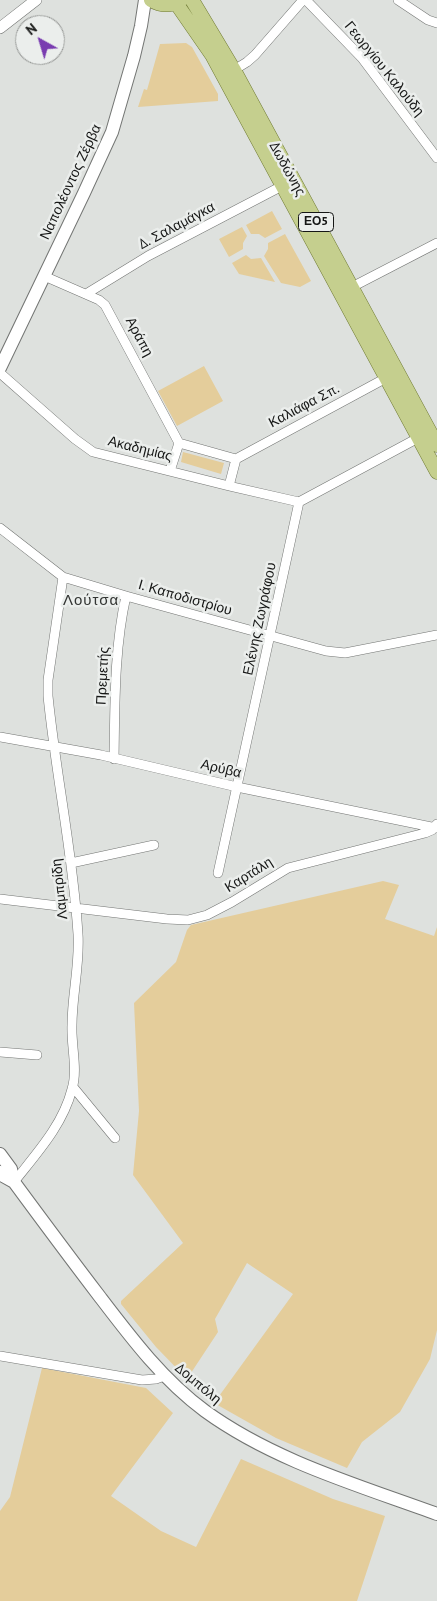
<!DOCTYPE html>
<html>
<head>
<meta charset="utf-8">
<style>
	body { margin:0 }
	#map { position:relative; width:437px; height:1601px; overflow:hidden; background:#dee1de; font-family:"PT Sans",sans-serif }
	canvas { display:block }
	.north { position:absolute; left:15px; top:15px; width:50px; height:50px; box-sizing:border-box; background:#ebeeec; border:1px solid #969896; border-radius:50%; rotate:321deg; font-size:14px; font-weight:700; line-height:20px; text-align:center; color:#161716 }
	.north::after { content:''; display:block; margin:auto; width:18px; height:22px; background:#793bb0; clip-path:polygon(50% 0,100% 100%,50% 72%,0 100%) }
</style>
</head>
<body>
<div id="map">
<canvas width="437" height="1601"></canvas>
<div class="north">N</div>
</div>
<script>
const ctx = document.querySelector('canvas').getContext('2d');
ctx.lineJoin = 'round';
function fill(path, color) {
  ctx.fillStyle = color;
  ctx.fill(path, 'evenodd');
}
function trace(path, color, width, dash) {
  ctx.strokeStyle = color;
  ctx.lineWidth = width;
  ctx.lineCap = dash ? 'butt' : 'round';
  ctx.setLineDash(dash || []);
  ctx.stroke(path);
}
function drawText(font, color, halo, rows, align = 'center') {
  ctx.font = font + ' "PT Sans",sans-serif';
  ctx.lineWidth = 5;
  ctx.setLineDash([]);
  ctx.textBaseline = 'middle';
  ctx.strokeStyle = halo;
  ctx.fillStyle = color;
  for (const [text, x, y, turn = 0] of rows) {
    ctx.save();
    ctx.translate(x, y);
    ctx.rotate((+turn || 0) * Math.PI / 180);
    ctx.textAlign = isNaN(turn) ? turn : align;
    if (halo) ctx.strokeText(text, 0, 0);
    ctx.fillText(text, 0, 0);
    ctx.restore();
  }
}
fill(new Path2D(`
	M186,43L192,47L218,94V101L138,107L144,89L147,90L160,44Z
	M272,211L282,229L265,238L259,234H251L246,225Z
	M242,227L247,236L243,243V249L229,257L219,239Z
	M285,234L311,281L300,287L281,283L264,256L268,249V243Z
	M246,255L251,259L261,258L275,282L239,274L232,263Z
	M204,366L223,401L177,426L158,391Z
	M183,452L224,463L221,474L181,462Z
	M383,881L399,885L385,919L434,936L437,927V1330L430,1359L400,1412L362,1442L347,1468L276,1438L214,1403L293,1294L247,1263L215,1319L218,1332L187,1379L156,1347L121,1304V1301L183,1243L133,1175L139,1111L134,1003L176,962L187,930L191,925Z
	M42,1368L146,1388L173,1413L111,1496L161,1531L196,1547L241,1459L333,1499L385,1516L357,1601H0V1511L10,1497Z`), '#e4cd9b');
const minor = new Path2D(`
	M306,0L362,58L437,158
	M398,0L428,20L437,23
	M234,70L247,62L255,55L303,0
	M44,276L99,300L105,305L179,443
	M352,287L437,243
	M86,294L148,256L282,186
	M0,373L75,439L93,452L229,486L299,502
	M170,471L179,443L236,459L386,378
	M229,486L236,459
	M0,528L63,577L126,596L326,651L345,653L437,635
	M0,737L101,755L237,787L437,828
	M114,759C115,705 114,649 126,596
	M71,863L154,845
	M218,873L299,502L418,438
	M0,899L167,919L188,920L207,915L232,902L288,868L425,833L432,830L437,824
	M0,1052L37,1055
	M73,1087L115,1138
	M14,1182C36,1154 63,1125 72,1089C78,1069 71,1046 72,1025C72,995 80,964 78,934C73,854 56,776 48,696V680L63,577
	M0,1356L142,1380L156,1379L164,1376`);
const tertiary = new Path2D(`
	M0,28L36,0`);
const secondary = new Path2D(`
	M0,368L84,193L112,132L134,56L141,26L145,0
	M0,1154L11,1169L14,1182
	M0,1172L3,1176L14,1182C42,1220 71,1259 100,1297C132,1339 163,1380 205,1411C274,1461 358,1485 437,1514`);
const primary = new Path2D(`
	M151,0C161,6 171,6 181,0
	M192,0L234,70L437,445
	M176,3L212,55L437,472`);
trace(minor, '#737573', 10);
trace(tertiary, '#737573', 12);
trace(secondary, '#737573', 14);
trace(primary, '#6f7a33', 15);
trace(minor, '#fff', 9);
trace(tertiary, '#fff', 11);
trace(secondary, '#fff', 12);
trace(primary, '#c5cf8e', 14);
for (const [x, y, w] of [
	[316,222,35]
]) {
  const box = new Path2D();
  box.roundRect(x - w / 2, y - 9.5, w, 19, 4);
  ctx.fillStyle = '#ebeeec';
  ctx.fill(box);
  trace(box, '#161716', 1);
}
drawText('bold 12px', '#161716', null, [
	["ΕΟ5",316,222]
]);
drawText('14px', '#161716', '#ebeeec', [
	["Γεωργίου Καλούδη",384,69,51],
	["Δωδώνης",287,169,61],
	["Ναπολέοντος Ζέρβα",71,182,-65],
	["Δ. Σαλαμάγκα",177,226,-28],
	["Αράπη",139,337,62],
	["Καλιάφα Σπ.",304,406,-28],
	["Ακαδημίας",140,449,14],
	["Ι. Καποδιστρίου",185,598,16],
	["Ελένης Ζωγράφου",260,619,-78],
	["Πρεμετής",103,676,-87],
	["Αρύβα",221,769,13],
	["Καρτάλη",249,875,-32],
	["Λαμπρίδη",60,889,-96],
	["Δομπόλη",198,1384,40]
]);
ctx.letterSpacing = '1px';
drawText('15px', '#333533', '#ebeeec', [
	["Λούτσα",91,601]
]);
ctx.letterSpacing = '0px';
</script>
</body>
</html>
